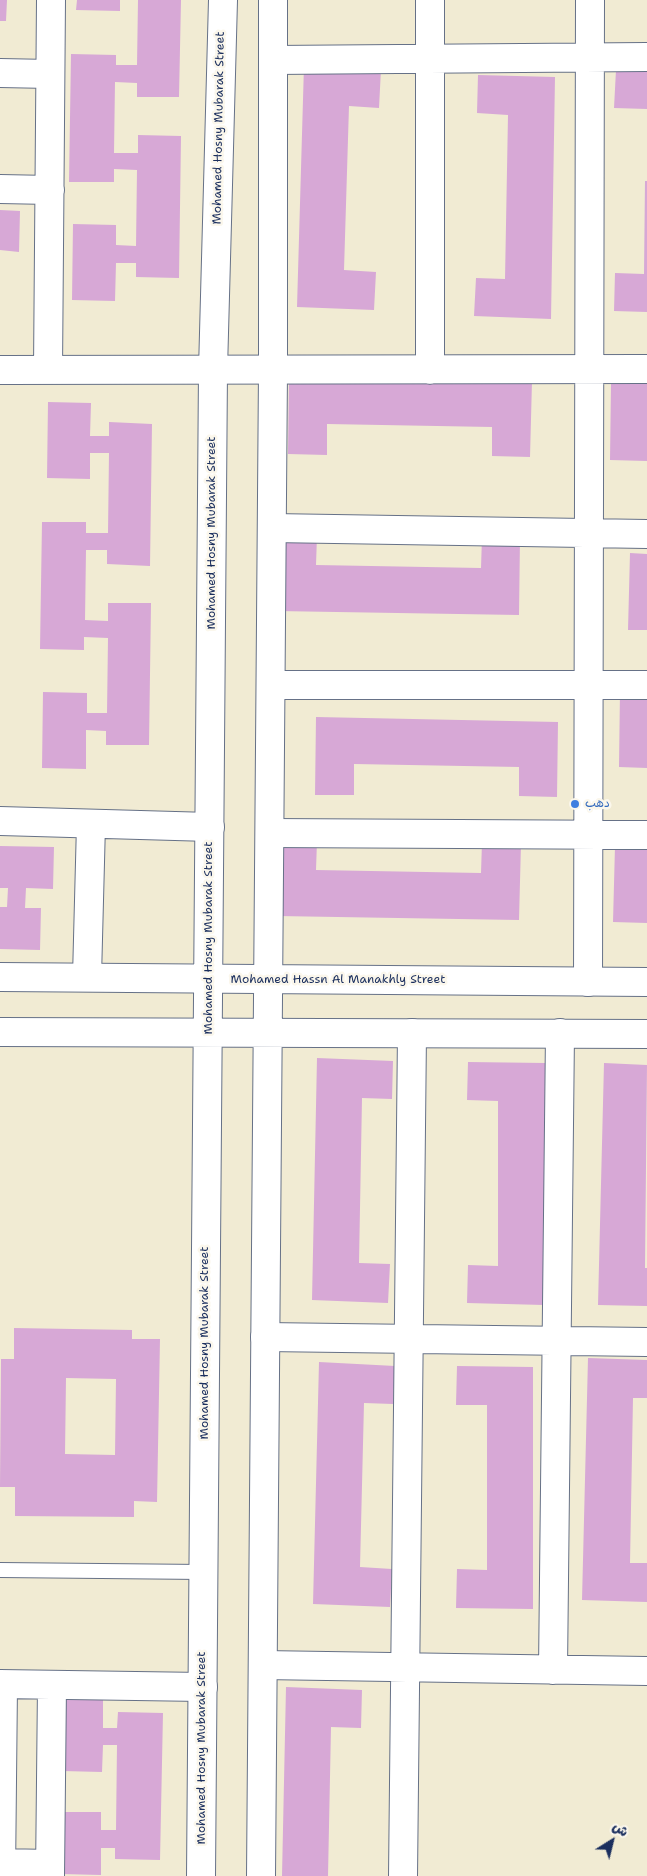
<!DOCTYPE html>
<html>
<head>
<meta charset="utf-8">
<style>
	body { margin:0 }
	#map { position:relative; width:647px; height:1876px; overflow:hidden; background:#f1ebd3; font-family:"Shantell Sans","Playpen Sans Arabic",sans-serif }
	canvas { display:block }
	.north { position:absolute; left:587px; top:1816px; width:50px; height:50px; -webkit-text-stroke:4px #fbf7ec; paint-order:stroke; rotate:36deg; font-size:14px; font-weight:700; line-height:20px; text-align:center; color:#1b2f5e }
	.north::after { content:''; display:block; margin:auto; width:18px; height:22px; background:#1b2f5e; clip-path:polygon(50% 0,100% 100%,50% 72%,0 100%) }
</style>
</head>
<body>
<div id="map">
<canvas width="647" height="1876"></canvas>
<div class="north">ش</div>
</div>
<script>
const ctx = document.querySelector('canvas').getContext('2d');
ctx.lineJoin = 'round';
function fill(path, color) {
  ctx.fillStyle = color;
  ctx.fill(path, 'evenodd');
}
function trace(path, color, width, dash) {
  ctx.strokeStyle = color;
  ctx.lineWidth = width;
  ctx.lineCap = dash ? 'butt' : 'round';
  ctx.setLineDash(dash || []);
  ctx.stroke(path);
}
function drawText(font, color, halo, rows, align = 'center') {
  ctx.font = font + ' "Shantell Sans","Playpen Sans Arabic",sans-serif';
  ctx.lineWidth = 5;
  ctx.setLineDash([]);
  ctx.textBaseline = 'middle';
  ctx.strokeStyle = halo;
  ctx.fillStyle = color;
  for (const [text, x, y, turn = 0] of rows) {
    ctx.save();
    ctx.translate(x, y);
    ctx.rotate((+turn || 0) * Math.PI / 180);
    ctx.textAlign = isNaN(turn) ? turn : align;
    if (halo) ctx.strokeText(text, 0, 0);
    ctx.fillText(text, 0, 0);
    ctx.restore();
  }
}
fill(new Path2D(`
	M0,0H7L6,21H0Z
	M77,0H120V11L76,10Z
	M138,0H181L179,97H137V83L115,82L114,153H138V135L181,136L179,278L136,277V263H116L115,301L72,300L73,224L116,225V245L136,246L137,170L114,169V182H69L71,54L116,55V65H137Z
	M304,65L381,69L379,108L349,106L344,270L376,272L374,310L297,307Z
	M616,70H647V109L614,108Z
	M478,75L555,77L551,319L474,316L476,278L505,279L508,115L477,113Z
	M645,181H647V312L614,311L615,273L644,274Z
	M0,210L20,211L19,252L0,250Z
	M289,378L532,381L530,457L492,456V427L327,424V455L288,454Z
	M611,384H647V461L610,460Z
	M48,402L91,403L90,436H109V422L152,424L150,566L107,564V550H86L85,620L108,621V603H151L149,745H106V731L86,730V769L42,768L43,692L87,693V713H107L108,638L84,637V650L40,649L42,522H86V533H108L109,453H90V479L47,478Z
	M278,535L317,536L316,565L481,568L482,537L520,538L519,615L276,611Z
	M630,553L647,554V630H628Z
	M620,691H647V768L619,767Z
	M316,717L558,722L557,797L519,796V767L354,764V795H315Z
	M279,839L317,841L316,870L481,873L482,842L521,843L519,920L277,916Z
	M0,846L54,847L53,889L26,888L25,908H41L40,950L0,949V907H7L8,888H0Z
	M615,846L647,847V923L613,922Z
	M317,1058L393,1061L392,1099L362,1098L359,1263L390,1264L388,1303L312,1300Z
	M468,1062L545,1063L544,1305L467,1303L468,1265L498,1266V1101L467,1100Z
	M604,1063L647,1065L645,1268H647V1306L598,1305Z
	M14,1328L132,1330V1339H160L157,1502L134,1501V1517L15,1516V1487H0L1,1359H14ZM66,1378L116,1379L115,1455L65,1454Z
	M588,1358L647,1360V1398H633L630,1563H647V1602L582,1600Z
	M319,1362L395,1366L393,1404L364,1403L360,1567L392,1569L390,1607L313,1604Z
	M457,1366L533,1367V1609L456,1608L457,1569L487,1570V1405H456Z
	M286,1687L362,1690L361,1728L331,1727L328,1876H282Z
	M63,1699L103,1700V1728H117L118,1712L163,1713L160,1860L115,1859V1848H101V1875L61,1874V1812H101V1830H116L117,1745H103L102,1772L62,1771Z`), '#d7a8d6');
const service = new Path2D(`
	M0,1570L203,1572`);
const minor = new Path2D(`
	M273,60L647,57
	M0,73L50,74
	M0,189L50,190
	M0,370L647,369
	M48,370L51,0
	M430,370V0
	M272,528L647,534
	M271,685H647
	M0,821L210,827
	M270,833L647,835
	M87,977L91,824
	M588,982L590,0
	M265,1337L647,1342
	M263,1665L647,1671
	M553,1670L560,1033
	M0,1684L203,1687
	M0,1863L50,1864
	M1,1876L3,1685
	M50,1876L52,1685
	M403,1876L412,1033`);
const tertiary = new Path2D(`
	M0,977L647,982
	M0,1032L647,1034
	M201,1876L213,370L223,0
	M261,1876L273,370V0`);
trace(service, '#667187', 16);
trace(minor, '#667187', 30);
trace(tertiary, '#667187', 30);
trace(service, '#fff', 14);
trace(minor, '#fff', 28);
trace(tertiary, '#fff', 28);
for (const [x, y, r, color] of [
	[575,804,5,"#3f7fe0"]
]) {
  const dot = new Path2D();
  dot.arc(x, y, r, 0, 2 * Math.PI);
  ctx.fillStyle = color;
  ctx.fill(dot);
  trace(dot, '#fbf7ec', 2);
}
drawText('12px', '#1b2f5e', '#fbf7ec', [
	["Mohamed Hosny Mubarak Street",219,128,-89],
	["Mohamed Hosny Mubarak Street",212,533,-90],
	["Mohamed Hosny Mubarak Street",209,938,-90],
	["Mohamed Hassn Al Manakhly Street",338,980],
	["Mohamed Hosny Mubarak Street",205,1343,-90],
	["Mohamed Hosny Mubarak Street",202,1748,-90]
]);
drawText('12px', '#366cbe', '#fbf7ec', [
	["دهب",585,804]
], 'left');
</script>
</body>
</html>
